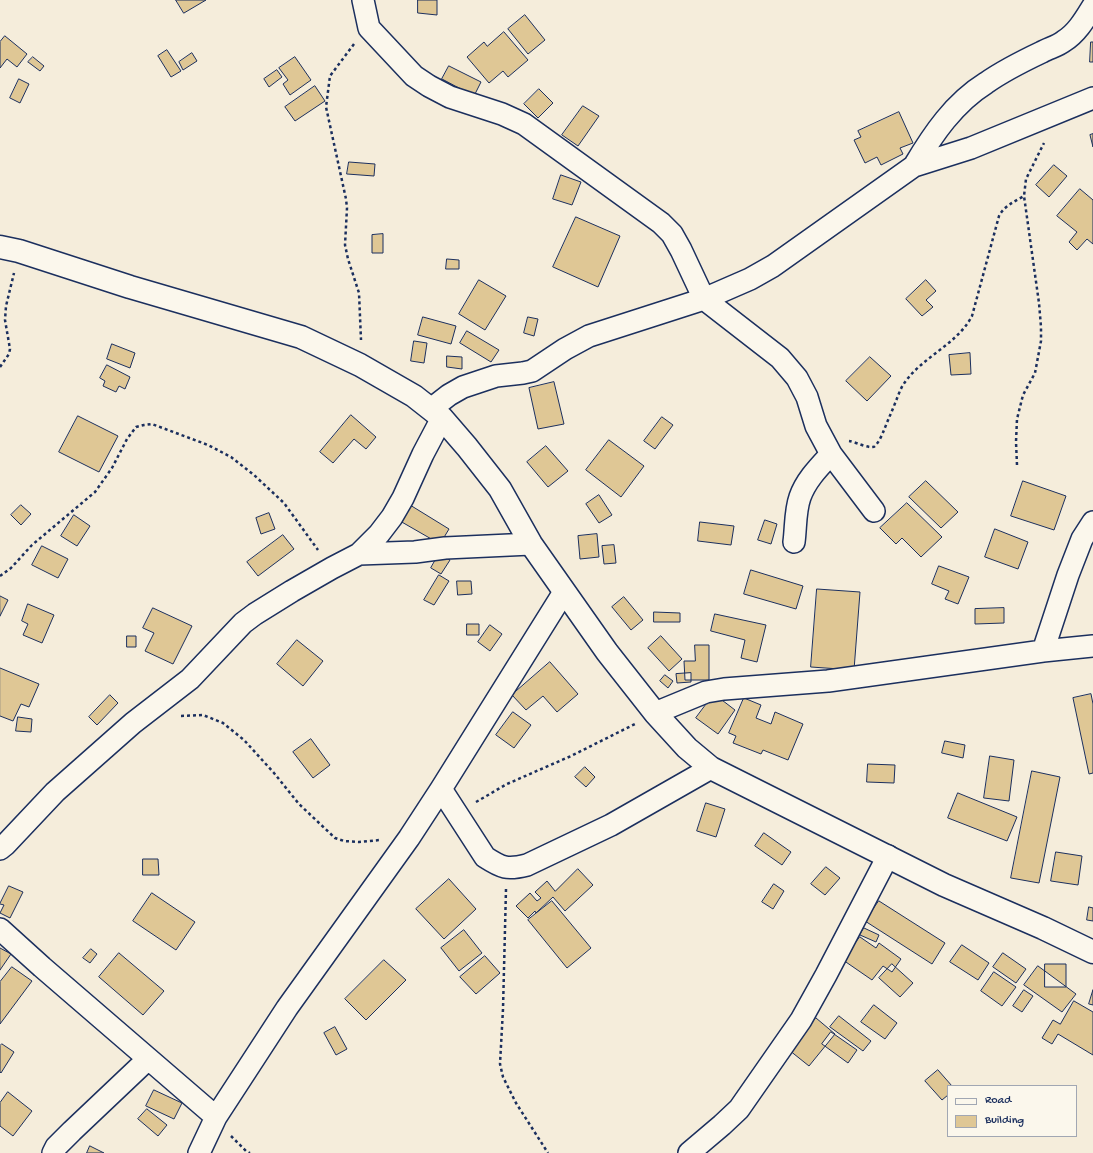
<!DOCTYPE html>
<html>
<head>
<meta charset="utf-8">
<style>
	body { margin:0 }
	#map { position:relative; width:1093px; height:1153px; overflow:hidden; background:#f5eddb; font-family:"Gochi Hand",sans-serif }
	canvas { display:block }
	.legend { position:absolute; left:947px; top:1085px; width:130px; height:52px; box-sizing:border-box; background:#fbf7ec; border:1px solid #a1a7b3; margin:0; padding:5px 7px; list-style:none; font-size:12px; color:#1b2f5e }
	.legend li { display:flex; align-items:center; gap:8px; height:20px }
	.legend b { width:20px; border:1px solid #a1a7b3 }
</style>
</head>
<body>
<div id="map">
<canvas width="1093" height="1153"></canvas>
<ul class="legend">
<li><b style="height:5px;background:#fbf7ec"></b>Road</li>
<li><b style="height:11px;background:#dfc795"></b>Building</li>
</ul>
</div>
<script>
const ctx = document.querySelector('canvas').getContext('2d');
ctx.lineJoin = 'round';
function fill(path, color) {
  ctx.fillStyle = color;
  ctx.fill(path, 'evenodd');
}
function trace(path, color, width, dash) {
  ctx.strokeStyle = color;
  ctx.lineWidth = width;
  ctx.lineCap = dash ? 'butt' : 'round';
  ctx.setLineDash(dash || []);
  ctx.stroke(path);
}
const building = new Path2D(`
	M176,0H206L184,13Z
	M418,0H437V15L418,13Z
	M525,15L545,40L528,54L508,29Z
	M504,32L528,60L508,77L503,71L489,83L467,57L484,42L487,46Z
	M5,36L27,54L17,67L7,59L0,68V42Z
	M1091,42H1093V62H1090Z
	M167,50L181,71L171,77L158,56Z
	M192,53L197,61L183,70L179,62Z
	M33,57L44,66L40,71L28,62Z
	M295,57L311,80L290,95L283,84L288,80L279,68Z
	M449,66L481,82L474,96L442,79Z
	M277,70L282,77L269,87L264,79Z
	M19,79L29,84L20,103L10,98Z
	M315,86L325,101L295,121L285,107Z
	M539,89L553,103L538,118L524,104Z
	M583,106L599,116L578,146L562,135Z
	M899,112L913,143L900,148L903,154L881,165L877,157L865,163L854,140L861,137L858,131Z
	M1093,134V147L1090,135Z
	M349,162L375,164L374,176L347,174Z
	M1054,165L1067,176L1049,197L1036,185Z
	M561,175L581,182L572,205L553,199Z
	M1080,189L1093,200V244L1087,239L1077,250L1069,242L1077,232L1057,216Z
	M576,217L620,236L598,287L553,267Z
	M383,234V253H372V235Z
	M447,259L459,260V269H446Z
	M479,280L506,296L485,330L459,314Z
	M926,280L936,291L926,300L933,307L922,316L906,299Z
	M423,317L456,326L451,344L418,335Z
	M528,317L538,319L534,336L524,333Z
	M467,331L499,350L491,362L460,343Z
	M414,341L427,343L424,363L411,361Z
	M112,344L135,353L130,368L107,359Z
	M970,353L971,374L951,375L949,355Z
	M447,356L462,357V369L447,367Z
	M870,357L891,376L867,401L846,381Z
	M107,365L130,377L125,389L119,386L116,392L103,386L105,381L100,378Z
	M554,382L564,424L538,429L529,388Z
	M351,415L376,437L366,449L354,439L333,463L320,452Z
	M78,416L118,436L99,472L59,452Z
	M662,417L673,425L655,449L644,441Z
	M609,440L644,466L621,497L586,470Z
	M546,446L568,471L548,487L527,462Z
	M926,481L958,512L941,528L909,497Z
	M1023,481L1066,496L1054,530L1011,516Z
	M599,495L612,515L599,523L586,504Z
	M907,503L942,537L921,557L902,538L896,544L880,528Z
	M21,505L31,514L21,525L11,515Z
	M410,505L449,529L440,544L400,521Z
	M269,513L275,529L261,534L256,518Z
	M74,515L90,526L77,546L61,536Z
	M765,520L777,524L771,544L758,540Z
	M700,522L734,526L731,545L698,541Z
	M995,529L1028,542L1018,569L985,557Z
	M597,534L599,557L580,559L578,536Z
	M283,535L294,549L258,576L247,562Z
	M614,545L616,563L604,564L602,546Z
	M42,546L68,559L58,578L32,565Z
	M439,554L450,560L441,574L431,568Z
	M939,566L969,577L958,604L945,599L949,591L932,584Z
	M751,570L803,586L796,609L744,594Z
	M439,575L449,581L434,605L424,600Z
	M457,581H471L472,594L458,595Z
	M817,589L860,592L854,670L811,667Z
	M0,596L8,600L0,616Z
	M624,597L643,620L631,630L612,607Z
	M28,604L54,615L42,643L23,635L28,624L22,621Z
	M153,608L192,626L173,664L145,651L154,633L143,628Z
	M1004,608V623L975,624V609Z
	M654,612L680,613V622H654Z
	M715,614L766,625L757,662L741,658L745,640L711,631Z
	M467,624H479V635H467Z
	M490,625L502,634L490,651L478,642Z
	M127,636H136V647H127Z
	M661,636L682,659L669,671L648,648Z
	M297,640L323,661L303,686L277,664Z
	M695,645H709V680H685L684,661H695Z
	M550,662L578,694L557,712L543,696L526,710L512,695Z
	M0,668L39,684L29,707L21,704L13,721L0,716Z
	M691,673V682L677,683L676,674Z
	M665,675L673,681L668,688L660,681Z
	M714,694L735,710L718,734L696,718Z
	M1091,694L1093,704V773L1089,774L1073,698Z
	M110,695L118,703L97,725L89,717Z
	M744,698L761,705L756,718L771,724L775,712L803,724L788,760L763,750L761,754L733,743L736,736L729,733Z
	M513,712L531,725L514,748L496,735Z
	M18,717L32,719L31,732L16,731Z
	M311,739L330,765L313,778L293,752Z
	M945,741L965,745L963,758L942,753Z
	M990,756L1014,760L1009,801L984,798Z
	M868,764L895,765L894,783L867,782Z
	M585,767L595,777L586,787L575,777Z
	M1032,771L1060,777L1039,883L1011,878Z
	M958,793L1017,817L1007,841L948,818Z
	M706,803L725,809L716,837L697,831Z
	M764,833L791,852L782,865L755,846Z
	M1056,852L1082,856L1078,885L1051,881Z
	M143,859H158L159,875H143Z
	M826,867L840,878L825,895L811,884Z
	M578,869L593,885L565,911L553,897L536,913L535,911L528,918L516,906L530,893L537,901L541,898L535,892L547,881L555,891Z
	M449,879L476,909L444,939L416,909Z
	M774,884L784,891L773,909L762,902Z
	M9,886L23,892L10,918L0,913L4,905L0,904Z
	M152,893L195,922L176,950L133,921Z
	M552,901L591,948L567,968L528,920Z
	M879,901L945,943L932,964L865,921Z
	M1089,907L1093,908V921L1087,920Z
	M864,928L879,935L876,942L860,935Z
	M464,930L482,953L459,971L441,948Z
	M860,937L876,948L879,943L901,959L892,972L883,966L872,980L843,960Z
	M962,945L989,963L978,980L950,962Z
	M0,948L11,954L0,970Z
	M91,949L97,954L90,963L83,958Z
	M119,953L164,991L143,1015L99,977Z
	M1003,953L1026,969L1016,983L993,967Z
	M485,956L500,973L476,994L460,977Z
	M384,960L406,980L366,1020L345,999Z
	M892,964L913,983L900,997L879,978Z
	M1045,964H1066V987H1045Z
	M1038,966L1076,994L1062,1012L1024,985Z
	M12,967L32,981L0,1024V982Z
	M994,972L1016,987L1002,1006L981,991Z
	M1024,990L1033,996L1022,1012L1013,1006Z
	M1093,990V1005L1089,1004Z
	M1074,1001L1093,1012V1055L1058,1034L1052,1044L1042,1038L1053,1020L1060,1024Z
	M874,1005L897,1023L885,1039L861,1022Z
	M839,1016L871,1041L863,1051L830,1027Z
	M816,1018L835,1034L809,1066L789,1050Z
	M335,1027L347,1049L336,1055L324,1033Z
	M831,1032L857,1050L848,1063L822,1044Z
	M2,1044L14,1052L1,1073L0,1072V1046Z
	M938,1070L952,1086H948V1095L942,1100L925,1081Z
	M154,1090L182,1103L174,1119L146,1106Z
	M8,1092L32,1111L13,1136L0,1126V1103Z
	M147,1109L167,1125L158,1136L138,1119Z
	M90,1146L104,1153H87Z`);
fill(building, '#dfc795');
trace(building, '#1b2f5e', 1);
const street = new Path2D(`
	M363,0L369,28L414,76L429,86L450,97L502,114L524,124L661,223L672,234L681,250L704,299L780,358L797,378L807,397L816,426L831,454L874,511
	M914,166C933,134 954,103 986,83C1003,71 1023,61 1042,52C1049,48 1058,46 1064,41C1077,33 1085,19 1093,6
	M431,409L449,395L463,387L496,376L523,373L532,371L565,349L589,336L704,299L750,279L773,266L914,166L971,148L1093,98
	M794,542C796,527 795,511 800,497C806,480 819,467 831,454
	M359,554L415,552L445,548L531,544
	M1043,651L1068,575L1082,539L1093,522
	M655,713L706,692L724,689L828,681L1043,651L1093,646
	M441,789L485,857C502,868 507,870 527,865L611,825L711,768
	M0,849L5,845L55,792L133,723L190,679L243,623L255,614L292,591L332,568L359,554L379,534L392,517L403,498L423,454L442,418
	M0,929L42,967L216,1117
	M53,1153L56,1147L72,1131L148,1059
	M199,1153L216,1117L287,1008L409,838L441,789L564,592
	M689,1153L722,1125L739,1109L801,1020L826,975L888,856`);
const secondary = new Path2D(`
	M0,247L19,251L130,287L301,337L360,365L414,396L442,418L467,447L500,489L531,544L607,652L655,713L687,748L711,768L944,885L1043,928L1093,952`);
trace(street, '#1b2f5e', 24);
trace(secondary, '#1b2f5e', 25);
trace(new Path2D(`
	M354,44L330,76L326,107L346,199L347,208L345,245L348,259L359,293L361,340
	M0,367L9,354L10,349L5,320L6,306L14,273
	M849,441C856,442 871,450 875,446C879,442 882,435 884,430C888,420 892,411 896,401C898,396 900,390 903,385C921,357 957,345 972,316L999,216C1004,206 1014,202 1024,196
	M1017,465L1016,442L1017,419L1023,395L1035,373L1041,341V327L1039,303L1024,196L1026,179L1044,143
	M0,576L11,568L32,545L95,492L112,468L127,439L136,427L144,425L152,424L208,445L231,457L254,475L284,503L318,550
	M181,716L203,715L223,723L244,740L274,773L299,804L335,838L344,841L359,842L380,840
	M476,802L507,784L571,756L635,724
	M506,889L503,1009L500,1064L503,1077L516,1103L548,1153
	M231,1136L246,1151L250,1153`), '#1b2f5e', 2.5, [3, 3]);
trace(street, '#fbf7ec', 21);
trace(secondary, '#fbf7ec', 22);
</script>
</body>
</html>
